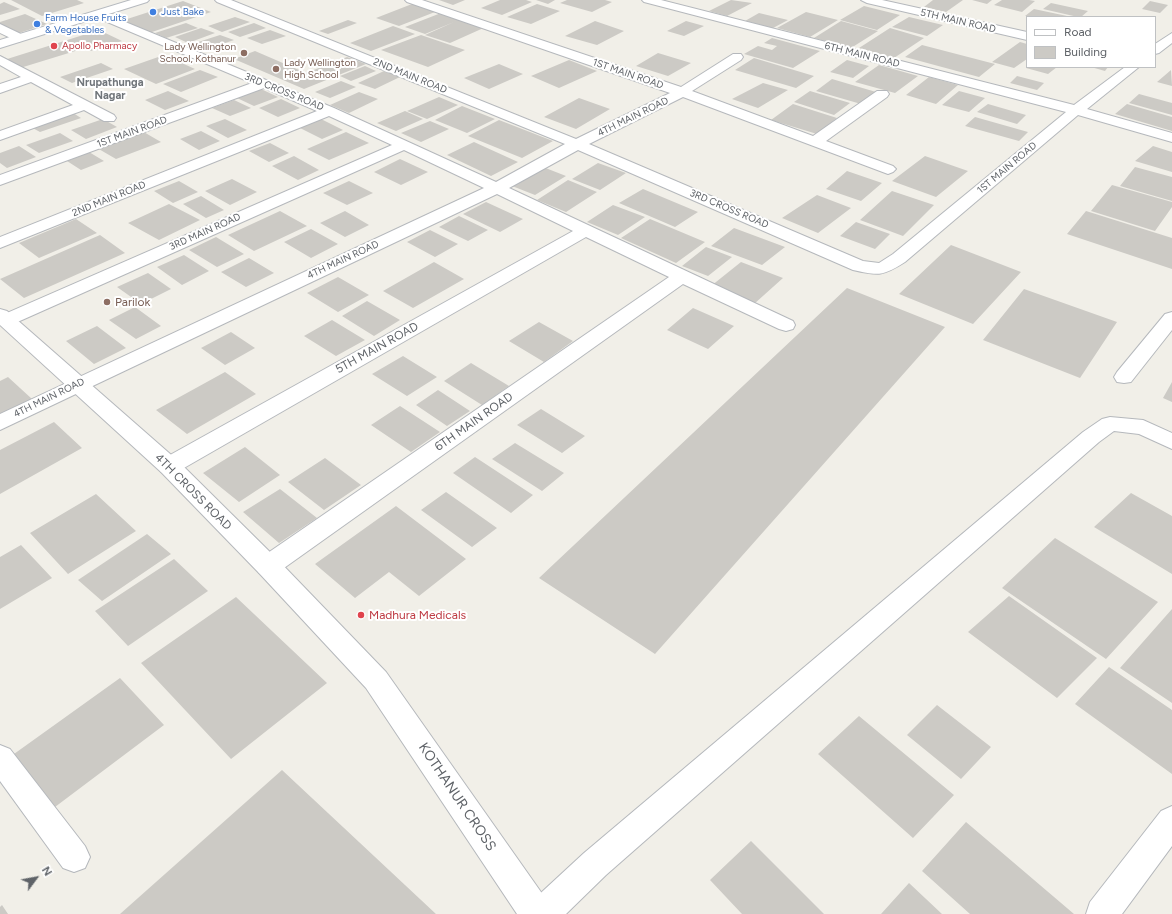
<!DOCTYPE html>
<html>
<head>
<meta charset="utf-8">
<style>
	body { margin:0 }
	#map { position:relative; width:1172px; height:914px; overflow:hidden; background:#f1efe8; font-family:Figtree,sans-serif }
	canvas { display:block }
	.legend { position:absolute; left:1026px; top:16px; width:130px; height:52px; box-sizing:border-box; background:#fff; border:1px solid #bfc1c3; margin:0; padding:5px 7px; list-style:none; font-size:12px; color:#5f6368 }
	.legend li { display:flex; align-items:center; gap:8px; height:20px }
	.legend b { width:20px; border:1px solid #bfc1c3 }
	.north { position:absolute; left:16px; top:858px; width:40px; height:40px; -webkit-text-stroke:3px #fff; paint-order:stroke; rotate:58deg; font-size:11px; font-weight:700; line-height:16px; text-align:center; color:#5f6368 }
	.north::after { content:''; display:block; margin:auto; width:14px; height:18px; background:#5f6368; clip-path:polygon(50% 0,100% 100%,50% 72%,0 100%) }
</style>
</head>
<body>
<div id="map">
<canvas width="1172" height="914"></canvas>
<ul class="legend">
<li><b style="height:5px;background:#fff"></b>Road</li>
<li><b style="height:11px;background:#cccac5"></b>Building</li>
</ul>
<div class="north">N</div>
</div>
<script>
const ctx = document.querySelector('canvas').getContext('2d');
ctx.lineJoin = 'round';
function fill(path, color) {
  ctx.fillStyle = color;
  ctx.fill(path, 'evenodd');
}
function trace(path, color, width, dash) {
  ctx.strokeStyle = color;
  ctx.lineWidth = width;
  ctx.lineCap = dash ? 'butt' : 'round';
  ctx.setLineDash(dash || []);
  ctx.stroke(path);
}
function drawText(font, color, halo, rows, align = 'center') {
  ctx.font = font + ' Figtree,sans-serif';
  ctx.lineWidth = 4;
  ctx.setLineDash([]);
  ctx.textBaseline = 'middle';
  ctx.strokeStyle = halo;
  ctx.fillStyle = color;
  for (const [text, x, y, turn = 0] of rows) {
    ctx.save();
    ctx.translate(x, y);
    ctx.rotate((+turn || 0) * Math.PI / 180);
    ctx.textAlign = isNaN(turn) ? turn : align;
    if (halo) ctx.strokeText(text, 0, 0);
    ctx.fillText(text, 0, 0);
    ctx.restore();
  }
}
fill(new Path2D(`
	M11,0H77L84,3L42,16Z
	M439,0H465L453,5Z
	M500,0H526L532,2L502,15L481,8Z
	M536,0H555L548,4Z
	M567,0H605L612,2L592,12L560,3Z
	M731,0L752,3L727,16L709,11Z
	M933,0H963L946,12L924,7Z
	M972,0H992L987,4Z
	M1002,0H1029L1035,1L1022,12L994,5Z
	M183,1L211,12L149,33L121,21Z
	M1150,1L1168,5L1160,13L1142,9Z
	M4,2L20,9L0,15V4Z
	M1051,3L1088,11L1081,17H1078L1043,9Z
	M412,4L435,12L399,26L376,18Z
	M537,4L560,11L531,24L507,17Z
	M864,6L900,15L877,30L840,20Z
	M1034,9L1067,16V17L1025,16Z
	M806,12L838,20L810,37L777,28Z
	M441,13L488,26L450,43L425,35L454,22L425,34L405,27Z
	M759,13L788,20L773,28L745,21Z
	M25,14L47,24L19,33L0,25V22Z
	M235,17L250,22L222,32L208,26Z
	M909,17L943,25L927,36L892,27Z
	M348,20L357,23L328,34L319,31Z
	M595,21L624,31L597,45L565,36Z
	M686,21L704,26L684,36L667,31Z
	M841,21L878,31L851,48L814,38Z
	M186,23L198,28L166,38L155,33Z
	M254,23L266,28L240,37L228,32Z
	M393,26L415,34L371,51L350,43Z
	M201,28L215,33L188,43L175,37Z
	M890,28L924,38L894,58L859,48Z
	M99,30L122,41L91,51L85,48L20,68L4,60Z
	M270,30L286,36L262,44L247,38Z
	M220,35L234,40L202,51L189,45Z
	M421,35L465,50L428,67L381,50Z
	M772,38L820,51L793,68L744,54L758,46L772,50L777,46L764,43Z
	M1020,42L1027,44V59L1014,68L992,62Z
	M922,45L995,64L979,77L905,57Z
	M255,51L306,73L347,57L366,64L304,89L234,59Z
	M658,53L691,63L668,76L636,66Z
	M164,55L195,69L156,84L124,69Z
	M754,58L814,76L796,88L735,70Z
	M569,60L597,71L559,88L531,76Z
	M847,60L869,66L853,78L830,72Z
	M101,63L113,69L72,83L60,77Z
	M499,64L523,74L489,89L464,78Z
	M879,65L918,76L895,93L855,82Z
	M365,66L376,71L351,81L340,76Z
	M1027,67H1057L1048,74L1026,68Z
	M1091,67H1108L1105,71Z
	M200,70L218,77L181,92L163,84Z
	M1171,70L1172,86L1157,82Z
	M384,71L400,77L375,89L358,83Z
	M1017,76L1044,83L1037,90L1010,83Z
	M929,77L958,85L936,104L906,95Z
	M832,79L876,92L861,104L816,91Z
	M341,81L356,87L330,98L315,92Z
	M763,83L788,90L758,108L732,99Z
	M261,89L278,97L254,106L237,98Z
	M168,91L189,101L165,110L145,100Z
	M810,91L850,103L834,115L794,102Z
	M959,91L985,98L969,112L942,105Z
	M359,92L378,99L349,113L330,105Z
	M1139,94L1172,103V115L1129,103Z
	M439,97L458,105L427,119L407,111Z
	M579,98L610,109L576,129L544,117Z
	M281,99L300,108L278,117L259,108Z
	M234,100L251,108L230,116L212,108Z
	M793,104L837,118L817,134L771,120Z
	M988,104L1026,115L1017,124L977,112Z
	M1127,104L1172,117V131L1115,114Z
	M462,106L495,119L467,133L435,120Z
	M70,111L81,118L40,132L29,126Z
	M405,111L423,119L396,131L377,123Z
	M975,117L1028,132L1019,141L965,126Z
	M103,119L117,127L86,139L71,130Z
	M225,119L247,130L228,138L206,126Z
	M321,119L343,130L322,139L300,128Z
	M499,120L553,141L522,158L468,136Z
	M430,121L449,129L421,142L401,133Z
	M142,131L161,142L116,159L97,148Z
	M201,131L220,141L199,150L180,139Z
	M346,132L369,143L329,160L307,149Z
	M60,133L73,141L39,153L26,145Z
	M474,142L518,162L491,176L447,155Z
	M270,143L289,153L269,162L249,151Z
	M19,146L36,157L7,168L0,163V153Z
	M1153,146L1172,152V172L1135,161Z
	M89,152L104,161L81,170L67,161Z
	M294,156L319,170L298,180L272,166Z
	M925,156L968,171L936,197L892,181Z
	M400,159L428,172L401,185L374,172Z
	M598,163L626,173L600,190L572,179Z
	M543,167L566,176L535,195L512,186Z
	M1135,167L1172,177V201L1120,186Z
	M847,171L882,183L861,201L826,189Z
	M232,179L257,192L230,205L205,191Z
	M568,180L597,192L566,212L537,200Z
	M179,181L198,192L173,203L154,191Z
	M349,181L373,193L347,205L323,193Z
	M1112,185L1172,202V207L1155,231L1091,211Z
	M643,189L698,212L675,227L619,203Z
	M892,191L934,205L903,236L860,220Z
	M817,195L851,208L818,233L782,218Z
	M201,196L224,210L206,218L183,204Z
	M486,202L523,219L500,232L463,214Z
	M169,204L200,220L159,240L128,223Z
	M613,205L645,217L618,235L587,222Z
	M280,211L307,226L254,251L228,235Z
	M345,211L369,225L345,237L320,223Z
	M1086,211L1172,238V269L1067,234Z
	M459,216L488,230L468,241L439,227Z
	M76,219L97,233L39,258L19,243Z
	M650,219L705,242L676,263L621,238Z
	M856,222L890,234L875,249L840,236Z
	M734,228L785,247L762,265L711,246Z
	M311,229L338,244L311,258L284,242Z
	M430,230L458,244L435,257L407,242Z
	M100,235L125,253L24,298L0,279Z
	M216,237L244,254L217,267L189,250Z
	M951,245L1021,272L973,324L899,294Z
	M706,247L732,257L708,276L682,266Z
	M184,255L209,271L182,285L157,267Z
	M249,258L274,273L246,287L221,272Z
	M434,262L464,279L413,308L383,291Z
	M741,262L783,278L754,304L711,286Z
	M148,273L171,289L141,304L117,287Z
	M338,277L369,295L338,312L307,293Z
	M847,288L945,327L655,654L539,578Z
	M1024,289L1117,322L1080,378L983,340Z
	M367,301L400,320L374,336L342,316Z
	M135,307L161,326L136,339L109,320Z
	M693,308L734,326L708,349L667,330Z
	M332,320L365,340L336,356L304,336Z
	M539,322L573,341L544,362L509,341Z
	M97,326L126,348L94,364L66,341Z
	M231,332L255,348L225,365L201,348Z
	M403,356L437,377L407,396L372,374Z
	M471,363L509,386L482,405L444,381Z
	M225,372L256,394L187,434L156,410Z
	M8,377L32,399L0,415V381Z
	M1172,382V402L1163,398Z
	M438,390L470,411L447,426L416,405Z
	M400,406L440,432L411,452L371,425Z
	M541,409L585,436L562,453L517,425Z
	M54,422L82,448L0,494V450Z
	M515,443L564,473L542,491L492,459Z
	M245,447L280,475L239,502L203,473Z
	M475,457L533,495L511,513L453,473Z
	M325,458L361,485L324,510L288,482Z
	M280,489L317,518L279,543L243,512Z
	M446,492L497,528L472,547L421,510Z
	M1131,493L1172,516V574L1094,527Z
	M96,494L136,531L68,574L30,533Z
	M396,506L466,559L419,596L389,572L355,598L315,564Z
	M147,534L171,554L102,601L78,580Z
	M1055,538L1158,602L1106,659L1002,588Z
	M21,545L52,578L0,609V557Z
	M174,559L208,591L128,646L95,611Z
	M1009,596L1097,658L1057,698L968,632Z
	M236,597L327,683L231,759L141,663Z
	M1172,609V703L1120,668Z
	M1109,667L1172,710V774L1075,704Z
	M120,678L164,725L47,813L7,759Z
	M937,705L991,747L961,779L907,735Z
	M859,716L954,795L913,838L818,754Z
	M282,770L436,914H120Z
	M966,822L1074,914H970L922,871Z
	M751,841L824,914H742L710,880Z
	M909,883L942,914H881Z
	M2,905L8,914H0V907Z`), '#cccac5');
const minor = new Path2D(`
	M215,0H231L576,139L670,93L407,2L405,0H422L681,87L733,54H741L743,57L741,60L692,91L813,136L877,91H887L889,94L887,97L826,141L893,166L896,169L893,172L888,174L683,97L589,144L863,261L879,263L893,254L1066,112L644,2L642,0H661L1074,105L1125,67H1139L1087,109L1172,133V142L1078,115L905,262C883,276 879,276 853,270L578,150L509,188L793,321L795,325L793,329L786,331L779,329L683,284L277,573L268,576L259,573L256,566L259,559L669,277L586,237L177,472L169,474L161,472L158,466L161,460L573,231L497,194L0,430V414L484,188L404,150L13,324L6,326L0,324V316L392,145L329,116L0,248V237L317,111L264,88L0,185V175L252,83L93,16L91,14L93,12H101L334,108L496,182L565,144L217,2Z
	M861,0H882L1027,32V40L867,3Z
	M0,24L23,35L25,38L19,42L0,33Z
	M1172,33V43L1159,53L1155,54V44Z
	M0,56L114,115L116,118L114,121H104L84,110L0,140V131L73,105L31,82L0,93V84L21,77L0,65Z
	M1172,312V330L1131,382L1124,383L1117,382L1114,377L1117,372L1165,314Z
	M1110,417L1143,420L1172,433V449L1139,434L1114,431L1099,442L606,875L566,914H527L531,902L584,853L1083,432L1102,419Z
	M0,745L10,749L85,846L90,857L85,868L74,872L63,868L0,781Z
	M1172,806V846L1122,914H1086L1090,902L1161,811Z`);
const tertiary = new Path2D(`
	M0,309L7,311L177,460L277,559L386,672L548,902L552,914H517L366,688L259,573L161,472L0,325Z`);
const secondary = new Path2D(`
	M131,0H149L147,2L0,48V40Z`);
trace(minor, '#b5b8bc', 2);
trace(tertiary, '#b5b8bc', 2);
trace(secondary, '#b6babf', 2);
fill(minor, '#fff');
fill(tertiary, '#fff');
fill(secondary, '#fff');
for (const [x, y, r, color] of [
	[153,12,4,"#3f7fe0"],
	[37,24,4,"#3f7fe0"],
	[54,46,4,"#e0444e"],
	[244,53,4,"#8d6e63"],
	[276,69,4,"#8d6e63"],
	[107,302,4,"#8d6e63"],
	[361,615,4,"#e0444e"]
]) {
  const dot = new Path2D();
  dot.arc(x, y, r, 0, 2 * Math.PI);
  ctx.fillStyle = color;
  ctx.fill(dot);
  trace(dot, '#fff', 1.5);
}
drawText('10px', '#366cbe', '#fff', [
	["Just Bake",161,12],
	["Farm House Fruits",45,18],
	["& Vegetables",45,30]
], 'left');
drawText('10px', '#5f6368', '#fff', [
	["5TH MAIN ROAD",958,21,13],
	["6TH MAIN ROAD",862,55,14],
	["1ST MAIN ROAD",628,74,19],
	["2ND MAIN ROAD",410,76,22],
	["3RD CROSS ROAD",284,92,22],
	["4TH MAIN ROAD",633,117,-26],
	["1ST MAIN ROAD",132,132,-20],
	["1ST MAIN ROAD",1007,168,-40],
	["2ND MAIN ROAD",109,199,-22],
	["3RD CROSS ROAD",729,209,23],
	["3RD MAIN ROAD",205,232,-24],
	["4TH MAIN ROAD",343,260,-25],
	["4TH MAIN ROAD",49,398,-26]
]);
drawText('10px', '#be3a42', '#fff', [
	["Apollo Pharmacy",62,46]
], 'left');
drawText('10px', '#785e54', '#fff', [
	["Lady Wellington",236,47],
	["School, Kothanur",236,59],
	["Lady Wellington",284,63,"left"],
	["High School",284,75,"left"]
], 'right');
drawText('bold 11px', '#70757a', '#fff', [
	["Nrupathunga",110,83],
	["Nagar",110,96]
]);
drawText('12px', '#785e54', '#fff', [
	["Parilok",115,302]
], 'left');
drawText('12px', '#5f6368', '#fff', [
	["5TH MAIN ROAD",377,348,-29],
	["6TH MAIN ROAD",474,422,-35],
	["4TH CROSS ROAD",193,492,45]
]);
drawText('12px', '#be3a42', '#fff', [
	["Madhura Medicals",369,615]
], 'left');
drawText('14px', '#5f6368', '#fff', [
	["KOTHANUR CROSS",457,797,56]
]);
</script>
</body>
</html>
